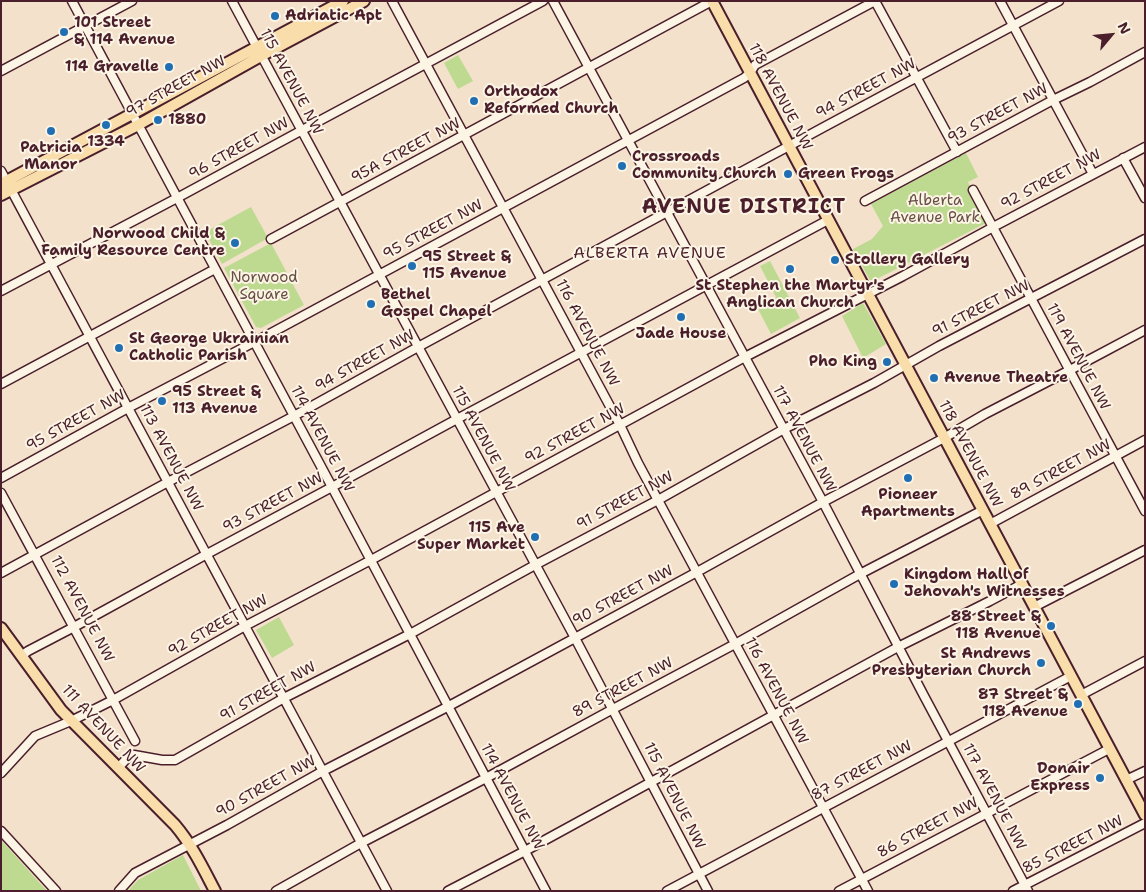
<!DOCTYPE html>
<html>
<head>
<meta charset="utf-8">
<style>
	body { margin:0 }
	#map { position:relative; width:1146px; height:892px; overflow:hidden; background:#f3e1cb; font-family:"Shantell Sans",sans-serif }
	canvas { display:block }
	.frame { position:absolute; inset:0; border:2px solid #4a1f2b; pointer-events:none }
	.north { position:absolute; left:1086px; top:10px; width:50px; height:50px; -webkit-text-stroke:4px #fcf5e5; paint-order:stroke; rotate:62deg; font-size:14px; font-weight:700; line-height:20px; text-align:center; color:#4a1f2b }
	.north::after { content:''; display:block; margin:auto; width:18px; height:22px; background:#4a1f2b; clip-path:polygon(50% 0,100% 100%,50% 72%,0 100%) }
</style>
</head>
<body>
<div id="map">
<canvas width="1146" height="892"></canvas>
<div class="frame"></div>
<div class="north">N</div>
</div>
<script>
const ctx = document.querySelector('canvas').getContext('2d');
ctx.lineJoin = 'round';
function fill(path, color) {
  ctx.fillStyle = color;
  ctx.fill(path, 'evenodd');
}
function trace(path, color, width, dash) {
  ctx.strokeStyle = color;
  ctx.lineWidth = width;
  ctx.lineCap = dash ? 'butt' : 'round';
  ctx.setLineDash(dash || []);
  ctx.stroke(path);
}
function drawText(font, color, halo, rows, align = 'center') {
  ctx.font = font + ' "Shantell Sans",sans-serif';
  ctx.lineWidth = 4;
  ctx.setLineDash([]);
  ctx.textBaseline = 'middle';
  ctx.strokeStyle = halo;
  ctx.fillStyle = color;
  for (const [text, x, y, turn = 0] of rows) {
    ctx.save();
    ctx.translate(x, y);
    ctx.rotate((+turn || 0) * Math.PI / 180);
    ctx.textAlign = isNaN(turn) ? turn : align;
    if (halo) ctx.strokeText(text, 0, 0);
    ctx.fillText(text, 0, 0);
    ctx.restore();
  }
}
fill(new Path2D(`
	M458,55L473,81L458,89L444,63Z
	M966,153L978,177L968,182L988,222L871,282L853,249L872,239L883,226L871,204Z
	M251,207L268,238L222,264L205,232Z
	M271,243L304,305L261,328L256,327L224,268Z
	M770,261L800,318L771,334L757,307L776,297L760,266Z
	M863,303L886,344L863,358L842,316Z
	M279,617L294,645L272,658L256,630Z
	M1,840L47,891H1Z
	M183,855L201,891H128L138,880Z`), '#beda91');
const minor = new Path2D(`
	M72,1L332,487L546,891
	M232,1L575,638L708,891
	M392,1L620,425L638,463L868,891
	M553,1L823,502L923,694L1028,891
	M875,1L957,152
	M1000,1L1093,174
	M1,71L132,1
	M1123,158L1145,198
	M1,171L387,891
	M973,190L1145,511
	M865,201L1053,100L1090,82L1145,52
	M271,239L712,1
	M1,291L177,198L306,128L543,1
	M1,384L215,269
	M1,478L128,408L260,339L744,78L750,73L755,65L875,1
	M1,493L135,741
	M990,524L1145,440
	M1,573L168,482L294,416L418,347L824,127L1059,1
	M1034,607L1145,550
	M21,656L28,651L74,627L207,554L332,487L457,419L828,220
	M1081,695L1145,661
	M118,768L130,755H134L162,760H175L284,698L410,634L535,565L658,500L784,429L874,383L939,346L1145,239
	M1,773L35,736L71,721L113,700L245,626L371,560L745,357L903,276L997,225L1145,147
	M1126,780L1145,771
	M1,831L56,891
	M119,891L135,873L227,825L323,771L449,706L697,572L823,502L944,438L985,414L1070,370L1145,330
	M276,891L361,843L486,778L613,709L735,644L860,574L983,510
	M448,891L525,851L898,647L990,601L1022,584
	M667,891L1071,676
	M839,891L1109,749
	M1013,891L1145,823`);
const major = new Path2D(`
	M712,1L1145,815
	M1,184L343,1
	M1,195L138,125L261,56L364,1
	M1,628L61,710L175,825C192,845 203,868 215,891`);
trace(minor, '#4a1f2b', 11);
trace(major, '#4a1f2b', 14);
trace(minor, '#fcf5e5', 8);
trace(major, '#f9deab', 10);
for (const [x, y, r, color] of [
	[275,16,5,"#1f6fb2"],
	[64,32,5,"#1f6fb2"],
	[169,67,5,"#1f6fb2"],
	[474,101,5,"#1f6fb2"],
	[158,120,5,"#1f6fb2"],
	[106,125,5,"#1f6fb2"],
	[51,131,5,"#1f6fb2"],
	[622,166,5,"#1f6fb2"],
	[788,174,5,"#1f6fb2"],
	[235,243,5,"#1f6fb2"],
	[835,260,5,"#1f6fb2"],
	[412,266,5,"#1f6fb2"],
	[790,269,5,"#1f6fb2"],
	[371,304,5,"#1f6fb2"],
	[681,317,5,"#1f6fb2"],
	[119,348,5,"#1f6fb2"],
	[887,362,5,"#1f6fb2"],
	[934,378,5,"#1f6fb2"],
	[162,401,5,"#1f6fb2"],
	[908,478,5,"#1f6fb2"],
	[535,537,5,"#1f6fb2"],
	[894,584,5,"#1f6fb2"],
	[1051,626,5,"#1f6fb2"],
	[1041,663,5,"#1f6fb2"],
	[1078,704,5,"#1f6fb2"],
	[1100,778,5,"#1f6fb2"]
]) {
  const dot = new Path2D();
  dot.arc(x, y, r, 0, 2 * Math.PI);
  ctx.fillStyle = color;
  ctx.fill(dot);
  trace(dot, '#fcf5e5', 2);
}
drawText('bold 15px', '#4a1f2b', '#fcf5e5', [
	["Adriatic Apt",285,16],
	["101 Street",74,23],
	["& 114 Avenue",74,40],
	["114 Gravelle",159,67,"right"],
	["Orthodox",484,92],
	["Reformed Church",484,109],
	["1880",168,120],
	["1334",106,142,"center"],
	["Patricia",51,148,"center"],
	["Manor",51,165,"center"],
	["Crossroads",632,157],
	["Community Church",632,174],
	["Green Frogs",798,174],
	["Norwood Child &",225,234,"right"],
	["Family Resource Centre",225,251,"right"],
	["95 Street &",422,257],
	["115 Avenue",422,274],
	["Stollery Gallery",845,260],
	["St Stephen the Martyr's",790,286,"center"],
	["Anglican Church",790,303,"center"],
	["Bethel",381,295],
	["Gospel Chapel",381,312],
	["Jade House",681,334,"center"],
	["St George Ukrainian",129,339],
	["Catholic Parish",129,356],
	["Pho King",877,362,"right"],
	["Avenue Theatre",944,378],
	["95 Street &",172,392],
	["113 Avenue",172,409],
	["Pioneer",908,495,"center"],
	["Apartments",908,512,"center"],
	["115 Ave",525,528,"right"],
	["Super Market",525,545,"right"],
	["Kingdom Hall of",904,575],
	["Jehovah's Witnesses",904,592],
	["88 Street &",1041,617,"right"],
	["118 Avenue",1041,634,"right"],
	["St Andrews",1031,654,"right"],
	["Presbyterian Church",1031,671,"right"],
	["87 Street &",1068,695,"right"],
	["118 Avenue",1068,712,"right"],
	["Donair",1090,769,"right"],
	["Express",1090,786,"right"]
], 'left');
drawText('15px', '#4a1f2b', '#fcf5e5', [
	["115 AVENUE NW",291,82,62],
	["97 STREET NW",176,87,-29],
	["94 STREET NW",866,89,-28],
	["118 AVENUE NW",780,97,62],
	["93 STREET NW",998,114,-28],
	["96 STREET NW",239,149,-29],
	["95A STREET NW",406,151,-28],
	["92 STREET NW",1051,180,-28],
	["95 STREET NW",433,230,-28],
	["91 STREET NW",981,309,-27],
	["116 AVENUE NW",587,333,62],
	["119 AVENUE NW",1078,357,62],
	["94 STREET NW",365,361,-29],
	["95 STREET NW",76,421,-29],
	["92 STREET NW",575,434,-28],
	["114 AVENUE NW",322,439,62],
	["115 AVENUE NW",483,439,62],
	["117 AVENUE NW",804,439,62],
	["118 AVENUE NW",970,454,62],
	["113 AVENUE NW",171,458,62],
	["89 STREET NW",1061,470,-28],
	["91 STREET NW",625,501,-28],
	["93 STREET NW",273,503,-28],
	["90 STREET NW",623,596,-28],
	["112 AVENUE NW",82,609,62],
	["92 STREET NW",218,626,-29],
	["89 STREET NW",623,688,-28],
	["116 AVENUE NW",776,691,62],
	["91 STREET NW",268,692,-29],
	["111 AVENUE NW",103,729,47],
	["87 STREET NW",862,771,-28],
	["90 STREET NW",266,787,-29],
	["115 AVENUE NW",674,796,63],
	["114 AVENUE NW",512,797,62],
	["117 AVENUE NW",994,797,62],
	["86 STREET NW",928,828,-28],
	["85 STREET NW",1073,845,-27]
]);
drawText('15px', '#674e44', '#fcf5e5', [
	["Alberta",935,201],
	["Avenue Park",935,218],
	["Norwood",264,278],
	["Square",264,295]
]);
ctx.letterSpacing = '1px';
drawText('16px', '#4a1f2b', '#fcf5e5', [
	["ALBERTA AVENUE",650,254]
]);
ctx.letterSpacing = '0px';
ctx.letterSpacing = '1px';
drawText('bold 20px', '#4a1f2b', '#fcf5e5', [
	["AVENUE DISTRICT",744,208]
]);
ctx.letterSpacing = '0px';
</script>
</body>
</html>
